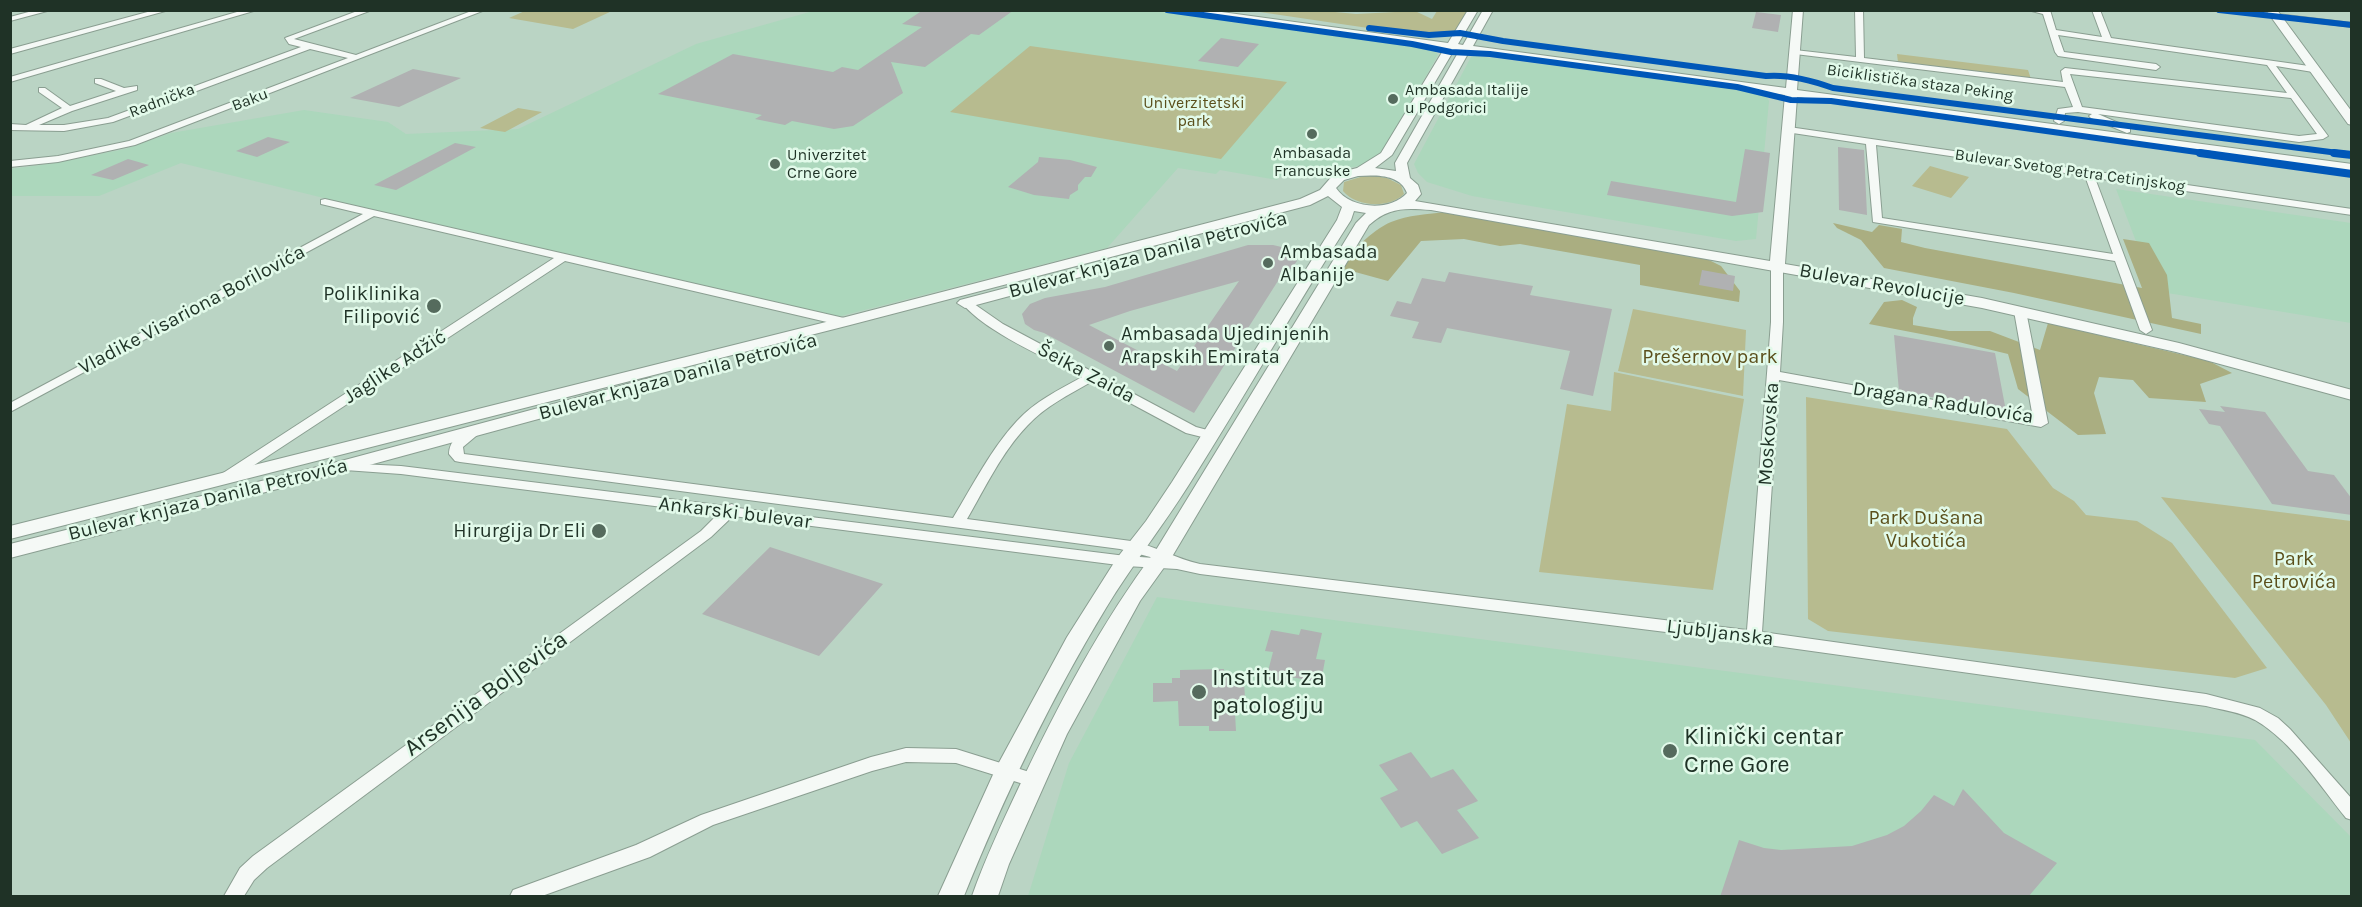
<!DOCTYPE html>
<html>
<head>
<meta charset="utf-8">
<style>
	body { margin:0 }
	#map { position:relative; width:2362px; height:907px; overflow:hidden; background:#bad4c4; font-family:Karla,sans-serif }
	canvas { display:block }
	.frame { position:absolute; inset:0; border:12px solid #1f3226; pointer-events:none }
</style>
</head>
<body>
<div id="map">
<canvas width="2362" height="907"></canvas>
<div class="frame"></div>
</div>
<script>
const ctx = document.querySelector('canvas').getContext('2d');
ctx.lineJoin = 'round';
function fill(path, color) {
  ctx.fillStyle = color;
  ctx.fill(path, 'evenodd');
}
function trace(path, color, width, dash) {
  ctx.strokeStyle = color;
  ctx.lineWidth = width;
  ctx.lineCap = dash ? 'butt' : 'round';
  ctx.setLineDash(dash || []);
  ctx.stroke(path);
}
function drawText(font, color, halo, rows, align = 'center') {
  ctx.font = font + ' Karla,sans-serif';
  ctx.lineWidth = 5;
  ctx.setLineDash([]);
  ctx.textBaseline = 'middle';
  ctx.strokeStyle = halo;
  ctx.fillStyle = color;
  for (const [text, x, y, turn = 0] of rows) {
    ctx.save();
    ctx.translate(x, y);
    ctx.rotate((+turn || 0) * Math.PI / 180);
    ctx.textAlign = isNaN(turn) ? turn : align;
    if (halo) ctx.strokeText(text, 0, 0);
    ctx.fillText(text, 0, 0);
    ctx.restore();
  }
}
fill(new Path2D(`
	M813,11H1163L1421,46L1434,49L1438,55L1380,157L1365,165L1342,169L1325,179L1284,172L1277,180L1220,170L1216,174L1178,168L1107,248L837,317L389,214L181,163L99,196H11L10,169L48,164L125,149L171,133L304,110L388,122L406,134L518,129L696,44Z
	M1476,56L1747,90L1766,96L1769,101L1756,239L1736,241L1472,196L1427,182L1418,173L1414,164L1471,57Z
	M2116,189L2351,223V323L2155,291Z
	M1157,597L2255,740L2352,838L2351,896H1028L1069,763Z`), '#acd7bc');
fill(new Path2D(`
	M527,10H612V11L573,29L509,18Z
	M1325,11L1356,14L1415,11L1432,19L1437,11H1468L1454,33L1429,37L1253,11Z
	M1030,46L1287,82L1221,159L950,112Z
	M1897,54L2028,70L2031,79L1898,62Z
	M518,108L542,112L505,132L480,128Z
	M1930,166L1969,177L1951,198L1912,186Z
	M1367,175L1387,178L1401,185L1404,194C1389,209 1356,207 1343,191L1344,182Z
	M1633,309L1746,330L1743,396L1618,371Z
	M1614,372L1744,399L1713,590L1539,572L1567,404L1611,411Z
	M1806,397L2007,429L2053,488L2074,501L2086,515L2137,521L2172,543L2267,668L2235,678L1828,631L1808,619Z
	M2161,497L2351,521V743L2326,705Z`), '#b7bb8f');
fill(new Path2D(`
	M1446,212L1707,259L1721,266L1740,291L1739,302L1640,285V265L1520,244L1500,246L1464,239L1421,241L1388,281L1337,267C1353,252 1370,231 1391,222C1408,215 1428,214 1446,212Z
	M1833,223L1872,232L1879,225L1902,229L1901,242L1925,248L2142,288L2123,239L2149,243L2167,275L2172,318L2201,324V334L2014,293L1884,268L1861,240L1837,228Z
	M1902,300L1917,307L1913,318V325L1949,331H1990L2040,350L2048,323L2209,361L2232,373L2200,384L2206,402L2149,398L2133,380L2099,377L2094,393L2106,434L2078,435L2018,389L2008,354L1942,338L1869,324L1884,302Z`), '#aaae81');
fill(new Path2D(`
	M923,10H1014L979,35L971,34L925,67L891,62L903,93L853,126L834,129L792,121L785,125L755,119L762,115L658,94L733,54L833,72L842,67L858,70L922,27L902,24Z
	M1756,12L1781,15L1778,32L1752,28Z
	M1221,38L1259,44L1238,67L1198,61Z
	M413,69L461,78L399,107L350,98Z
	M268,137L290,142L257,157L236,151Z
	M455,143L476,147L396,190L374,185Z
	M1838,147L1864,150L1867,215L1839,210Z
	M1745,149L1770,153L1763,212L1732,216L1607,195L1611,181L1736,202Z
	M1039,157L1070,160L1097,167L1091,177H1085L1078,185V190L1070,195L1069,199L1034,195L1008,187L1038,162Z
	M128,159L149,165L113,180L91,175Z
	M1248,245H1273L1286,248L1294,253L1297,261L1292,268L1283,273L1194,413L1044,333L1034,330L1025,324L1022,314L1030,304L1045,298L1105,287ZM1239,281L1177,371L1089,325L1130,311Z
	M1702,270L1735,276L1733,291L1699,285Z
	M1449,272L1533,286L1530,295L1612,309L1593,396L1560,389L1570,351L1447,328L1441,343L1412,338L1419,322L1390,316L1397,301L1411,304L1422,278L1445,282Z
	M1894,335L1995,353L2006,411L1899,391Z
	M2220,406L2265,412L2308,471L2334,475L2352,499V515L2272,504L2220,426L2209,424L2199,409L2225,412Z
	M770,547L883,584L819,656L702,614Z
	M1301,629L1322,633L1316,659L1325,660L1321,682L1290,677L1289,683L1266,679L1273,652L1265,651L1271,630L1299,635Z
	M1224,669V674H1231V682H1244L1246,713H1235L1236,731H1209V726H1179L1178,701L1153,702V683H1172V678H1180V670Z
	M1411,752L1431,778L1453,769L1478,801L1457,810L1479,838L1442,854L1417,821L1401,828L1380,798L1398,790L1379,765Z
	M1963,789L2004,833L2057,863L2028,897H1720L1739,840L1764,848L1781,850L1852,846L1887,835L1904,826L1921,811L1934,795L1954,806Z`), '#b0b1b2');
const street = new Path2D(`
	M36,10H51L10,21V17Z
	M155,10H169L10,54V49Z
	M244,10H257L10,82V77Z
	M360,10H372L294,39L356,55L474,10H485L135,145L58,162L10,167V161L58,156L129,141L348,58L310,49L113,122L64,131L10,130V124L26,125L62,108L39,92V88H45L70,106L116,91L95,83V79H101L124,88L137,86V90L72,111L39,125H64L108,118L301,47L289,44L285,38Z
	M1855,10H1863L1864,58L2063,82L2061,71L2065,68L2287,93L2267,65L2058,35L2064,52L2156,64L2160,67L2156,70L2058,56L2055,52L2043,14L2028,10H2050L2056,30L2102,37L2092,10H2100L2111,38L2316,67V71L2313,72L2276,66L2328,136L2323,139L2299,142L2098,114L2130,128V132L2127,133L2091,118L2089,116L2092,114L2078,112L2065,113L2064,121L2059,124L2054,121L2058,109L2073,107L2065,87L1795,54L1791,52L1795,50L1856,57ZM2070,74L2291,98L2317,134L2299,136L2082,107Z
	M2216,10H2244L2352,23V27Z
	M1789,127L2352,209V215L2095,178L2152,330L2146,334L2140,330L2115,261L1873,222L1866,144L1786,132V128ZM1876,145L2085,176L2113,254L1882,218Z
	M325,199L844,318L850,322L844,326L565,261L230,481H220L218,478L220,475L554,258L374,216L10,412V403L363,214L321,204V200Z
	M1777,263L1783,266V322L1780,372L2033,418L2014,311L2020,308L2026,311L2048,423L2041,427L1779,380L1762,632L2206,694L2260,708L2278,718L2290,729L2352,799V820L2346,818C2319,785 2293,742 2255,720C2240,712 2222,710 2206,706L1754,643L1200,574L1177,569L1126,566L733,516L711,537L267,868L254,880L244,896H224L240,868L253,856L701,531L718,514L401,474L345,470L340,469L338,466L340,463L401,466L726,506L732,504L738,508L1126,556L1154,558L1120,549L460,462L455,461L449,454C449,440 462,430 475,427L482,431L463,447L464,454L953,518C973,485 991,449 1017,421C1035,401 1059,390 1082,377C1046,357 986,333 961,302L967,299L1003,324L1196,427L1215,432L1217,435L1210,439L1186,433L1091,382C1069,395 1045,406 1027,426C1002,452 985,488 967,519L1131,541C1156,546 1176,559 1200,564L1747,630L1771,322V266Z
	M906,748L956,749L1039,775L1042,780L1039,785L1033,787L956,763L906,762L872,771L713,825L650,857L542,896H510L513,890L636,845L701,815L871,757Z`);
const secondary = new Path2D(`
	M1175,10H1207L1448,43L1468,10H1478L1458,44L1463,45L1483,10H1493L1473,46L1786,88L1793,10H1803L1797,90L2352,164V172L1797,97L1785,264L1982,298L2179,343L2352,390V400L2176,352L1982,308L1431,210C1405,208 1389,207 1369,225L1173,555L1140,601L1067,734L1009,864L998,896H972C985,859 1002,823 1019,787C1058,705 1101,623 1156,550L1356,223L1366,213L1354,211L1351,220C1295,307 1245,396 1190,483C1163,526 1132,565 1106,608C1050,700 1004,797 964,896H938L996,768L1067,637L1117,558L1146,521L1172,482L1337,220L1342,207L1328,196L1310,205L850,325L10,539V526L838,319L1300,199L1320,190L1334,174L1357,168L1381,153L1444,49L1180,13ZM1454,50L1459,51L1395,163L1396,171L1375,168L1392,155ZM1469,52L1785,95L1770,261L1415,201L1421,194L1418,185L1410,178L1407,163ZM1358,176C1376,175 1400,174 1407,193C1390,212 1350,209 1336,188L1344,180Z
	M2266,10H2277L2352,112V125L2348,124Z
	M1109,261L1116,265L1114,268L965,308L957,303L960,300Z
	M650,378L656,379L658,383L656,387L351,470L10,558V544L341,461Z`);
trace(street, '#8a9e91', 2);
trace(secondary, '#8a9e91', 2);
fill(street, '#f5f9f6');
fill(secondary, '#f5f9f6');
trace(new Path2D(`
	M1167,10L1412,44L1451,52L1490,54L1737,87L1791,100L1831,101L2211,154
	M2219,10L2352,25
	M1369,28L1429,35L1460,33L1503,41L1766,76C1789,74 1811,80 1833,88L2346,154`), '#0057b8', 6);
trace(new Path2D(`
	M2200,153L2352,174
	M2334,153L2352,155`), '#0057b8', 8);
for (const [x, y, r, color] of [
	[1393,99,6,"#556b5d"],
	[1312,134,6,"#556b5d"],
	[775,164,6,"#556b5d"],
	[1268,263,6,"#556b5d"],
	[434,306,8,"#556b5d"],
	[1109,346,6,"#556b5d"],
	[599,531,8,"#556b5d"],
	[1199,692,8,"#556b5d"],
	[1670,751,8,"#556b5d"]
]) {
  const dot = new Path2D();
  dot.arc(x, y, r, 0, 2 * Math.PI);
  ctx.fillStyle = color;
  ctx.fill(dot);
  trace(dot, '#e2faea', 2);
}
drawText('16px', '#1f3226', '#e2faea', [
	["Biciklistička staza Peking",1920,83,8],
	["Baku",250,100,-21],
	["Radnička",162,101,-21],
	["Bulevar Svetog Petra Cetinjskog",2070,171,8]
]);
drawText('16px', '#1f3226', '#e2faea', [
	["Ambasada Italije",1405,90],
	["u Podgorici",1405,108],
	["Ambasada",1312,153,"center"],
	["Francuske",1312,171,"center"],
	["Univerzitet",787,155],
	["Crne Gore",787,173]
], 'left');
drawText('16px', '#5b4f1b', '#e2faea', [
	["Univerzitetski",1194,103],
	["park",1194,121]
]);
drawText('20px', '#1f3226', '#e2faea', [
	["Ambasada",1280,252],
	["Albanije",1280,275],
	["Poliklinika",420,294,"right"],
	["Filipović",420,317,"right"],
	["Ambasada Ujedinjenih",1121,334],
	["Arapskih Emirata",1121,357],
	["Hirurgija Dr Eli",586,531,"right"]
], 'left');
drawText('20px', '#1f3226', '#e2faea', [
	["Bulevar knjaza Danila Petrovića",1148,255,-15],
	["Bulevar Revolucije",1882,285,10],
	["Vladike Visariona Borilovića",192,310,-28],
	["Jaglike Adžić",395,367,-33],
	["Šeika Zaida",1086,373,28],
	["Bulevar knjaza Danila Petrovića",678,377,-15],
	["Dragana Radulovića",1943,403,9],
	["Moskovska",1769,434,-86],
	["Bulevar knjaza Danila Petrovića",208,500,-14],
	["Ankarski bulevar",735,513,7],
	["Ljubljanska",1720,633,7]
]);
drawText('20px', '#5b4f1b', '#e2faea', [
	["Prešernov park",1710,357],
	["Park Dušana",1926,518],
	["Vukotića",1926,541],
	["Park",2294,559],
	["Petrovića",2294,582]
]);
drawText('24px', '#1f3226', '#e2faea', [
	["Institut za",1212,678],
	["patologiju",1212,706],
	["Klinički centar",1684,737],
	["Crne Gore",1684,765]
], 'left');
drawText('24px', '#1f3226', '#e2faea', [
	["Arsenija Boljevića",486,694,-36]
]);
</script>
</body>
</html>
